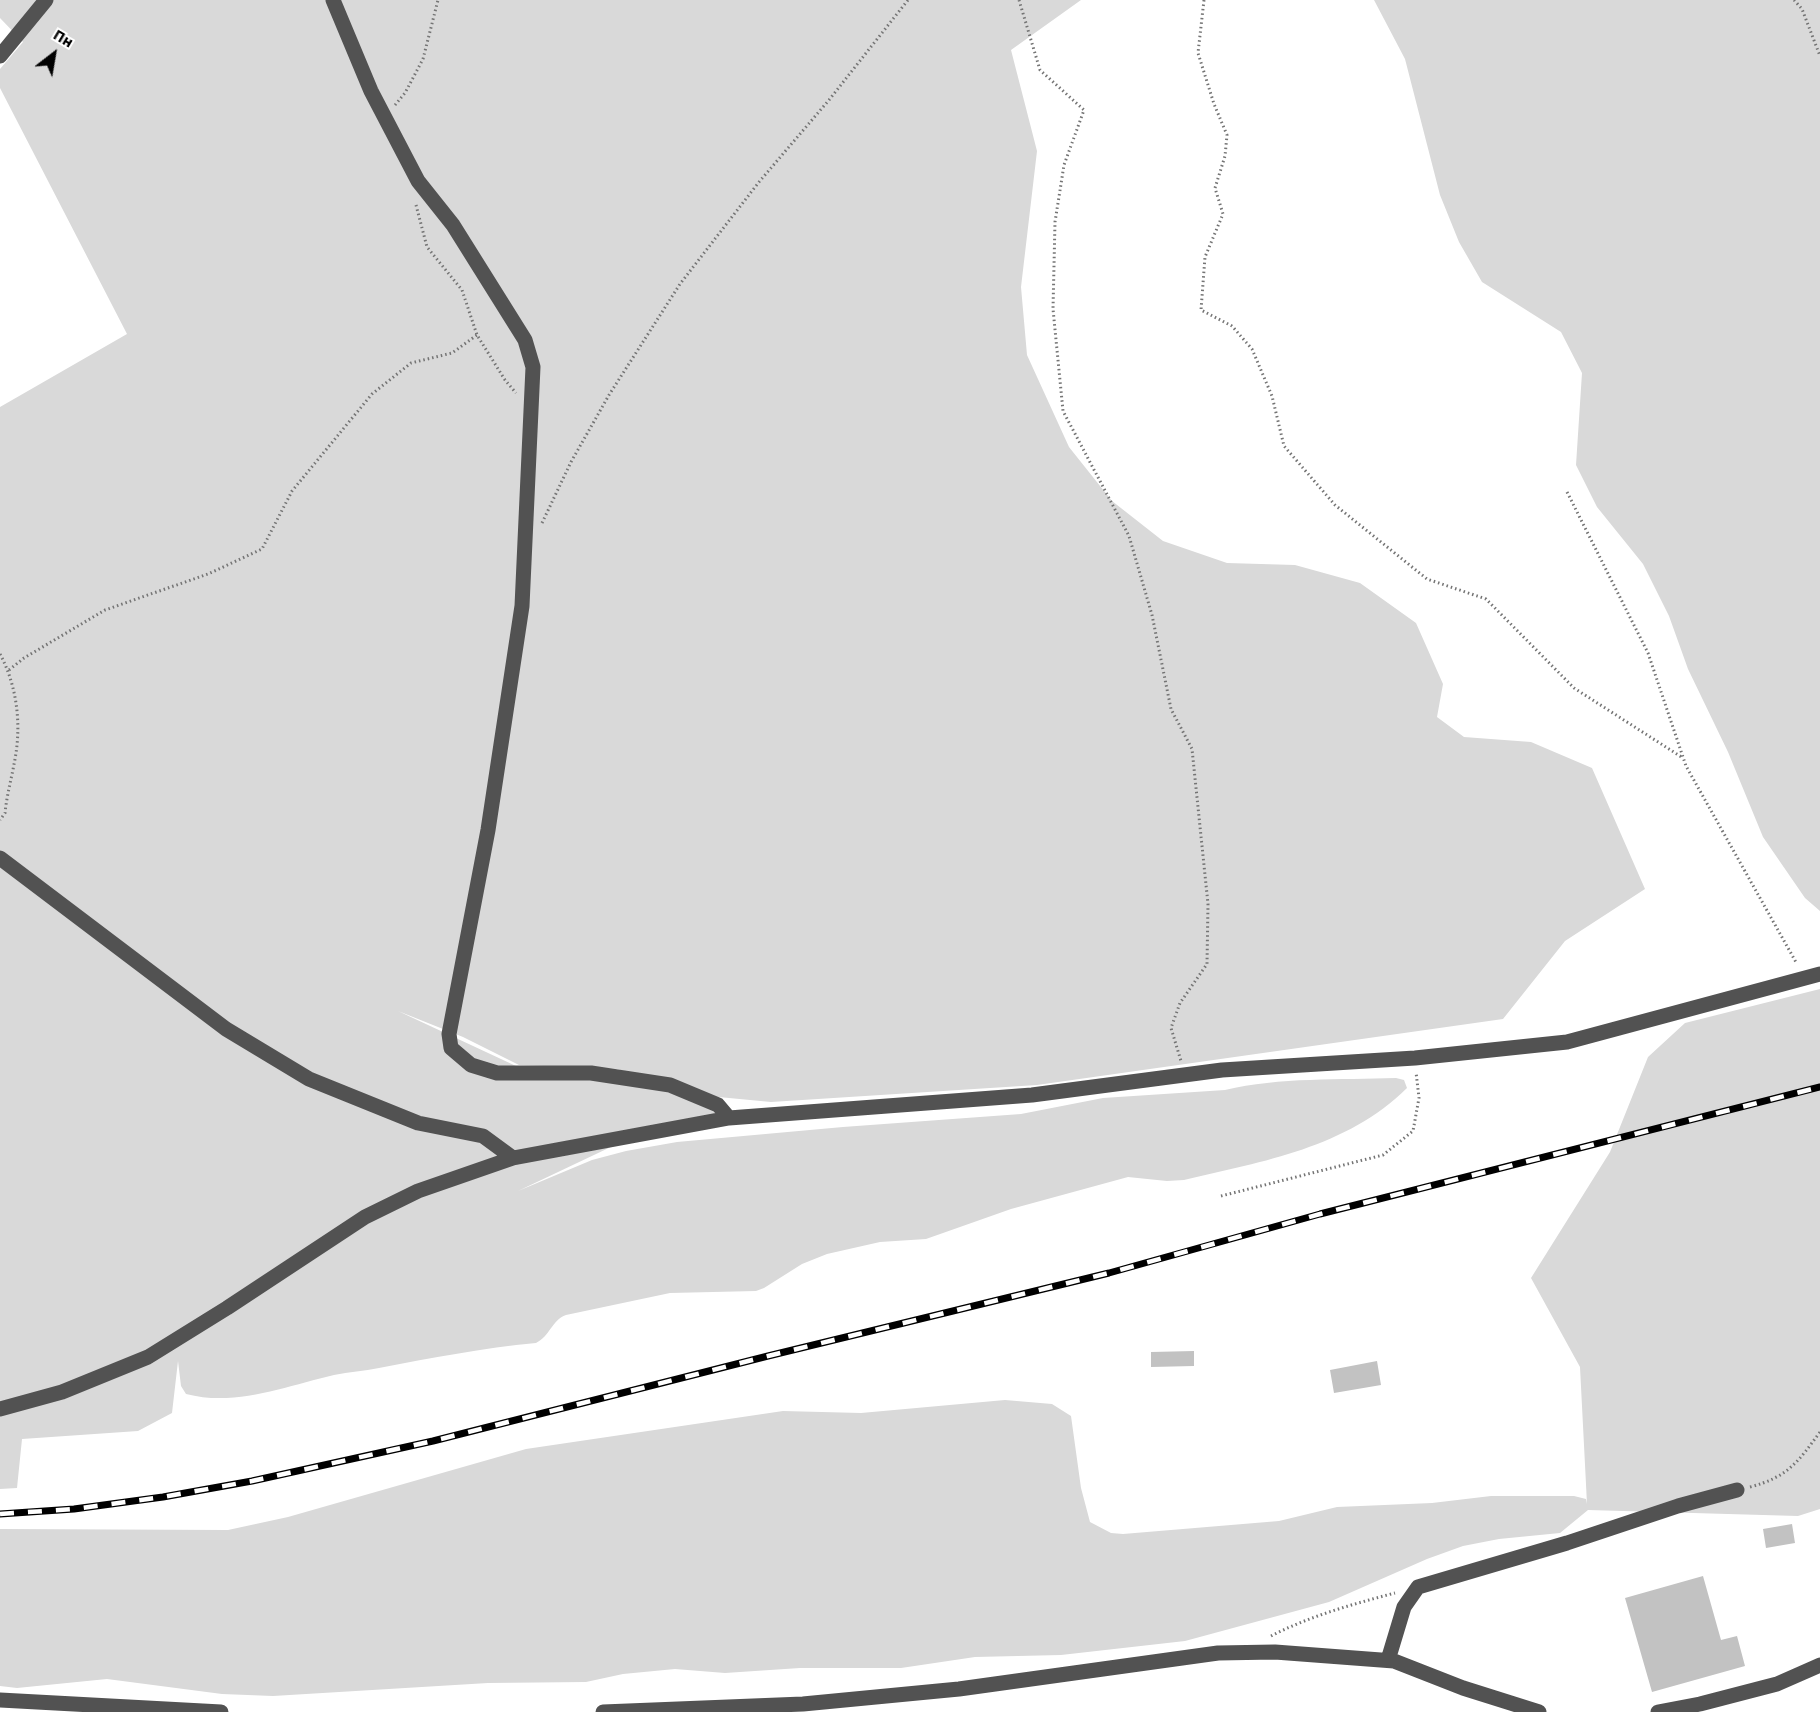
<!DOCTYPE html>
<html>
<head>
<meta charset="utf-8">
<style>
	body { margin:0 }
	#map { position:relative; width:1820px; height:1712px; overflow:hidden; background:#fff; font-family:"Source Sans 3",sans-serif }
	canvas { display:block }
	.north { position:absolute; left:24px; top:24px; width:60px; height:60px; -webkit-text-stroke:4px #fff; paint-order:stroke; rotate:31deg; font-size:16px; font-weight:700; line-height:24px; text-align:center; color:#000 }
	.north::after { content:''; display:block; margin:auto; width:21px; height:27px; background:#000; clip-path:polygon(50% 0,100% 100%,50% 72%,0 100%) }
</style>
</head>
<body>
<div id="map">
<canvas width="1820" height="1712"></canvas>
<div class="north">Пн</div>
</div>
<script>
const ctx = document.querySelector('canvas').getContext('2d');
ctx.lineJoin = 'round';
function fill(path, color) {
  ctx.fillStyle = color;
  ctx.fill(path, 'evenodd');
}
function trace(path, color, width, dash) {
  ctx.strokeStyle = color;
  ctx.lineWidth = width;
  ctx.lineCap = dash ? 'butt' : 'round';
  ctx.setLineDash(dash || []);
  ctx.stroke(path);
}
fill(new Path2D(`
	M0,0H1081L1011,50L1037,151L1021,287L1027,355L1069,447L1112,501L1163,541L1227,563L1295,565L1360,583L1416,623L1443,684L1437,717L1464,737L1531,742L1592,768L1645,889L1565,941L1503,1019L1037,1085L771,1102L708,1096L617,1069L519,1065L463,1037L398,1011L531,1073L685,1091L729,1118L634,1136L518,1191L592,1160L626,1151L677,1142L843,1127L1021,1114L1103,1098L1225,1090C1280,1077 1340,1080 1396,1078L1404,1080L1407,1088C1346,1148 1264,1161 1184,1180L1167,1181L1128,1177L1011,1209L926,1239L880,1242L827,1254L802,1264L764,1288L756,1291L670,1293L566,1315C552,1320 550,1336 536,1343C483,1348 431,1358 379,1368C364,1371 349,1372 334,1375C286,1386 236,1407 186,1394L181,1386L178,1361L172,1413L138,1431L22,1439L17,1488L0,1489V407L127,334L0,88V69L23,42L0,18Z
	M1374,0H1820V911L1805,898L1763,837L1728,752L1688,669L1669,616L1643,564L1597,507L1576,465L1582,373L1561,332L1482,282L1459,242L1440,195L1405,59Z
	M1820,989V1509L1798,1516L1588,1510L1560,1533L1499,1539L1463,1546L1427,1559L1329,1602L1185,1641L1061,1655L975,1657L901,1668H800L725,1673L675,1669L623,1674L586,1682L488,1683L273,1696L222,1694L107,1679L17,1688L0,1686V1529L228,1530L288,1517L526,1449L783,1411L861,1413L1005,1400L1052,1404L1071,1416L1081,1488L1090,1522L1111,1533L1123,1534L1279,1521L1337,1507L1432,1503L1491,1496H1574L1586,1499L1587,1504L1580,1367L1531,1278L1610,1152L1648,1057L1685,1023Z`), '#d9d9d9');
fill(new Path2D(`
	M1194,1351V1366L1151,1367V1352Z
	M1377,1361L1381,1385L1334,1393L1330,1370Z
	M1792,1524L1795,1543L1766,1548L1763,1529Z
	M1703,1576L1721,1640L1737,1636L1745,1666L1652,1692L1625,1598Z`), '#c2c2c2');
trace(new Path2D(`
	M1019,0L1040,70L1084,110L1064,165L1055,222L1053,309L1063,411L1129,536L1152,615L1171,709L1192,749L1208,904L1207,964L1180,1003L1171,1028L1181,1061
	M1204,0L1198,53L1214,104L1227,135L1225,156L1215,188L1223,214L1205,257L1201,310L1232,326L1252,349L1272,396L1284,446L1335,505L1427,579L1486,599L1574,688L1683,758
	M1794,0L1802,9L1820,56
	M395,105L405,93L423,59L438,0
	M416,205L427,247L462,290L477,335L505,380L516,393
	M1567,492L1648,653L1686,766L1797,964
	M542,523L571,462L609,395L680,284L759,182L829,100L908,0
	M0,654C16,684 21,720 16,753C13,773 7,793 5,813L0,820
	M9,670L24,658L105,610L208,574L262,549L292,491L372,394L411,363L452,353L477,335
	M1221,1196L1383,1155L1413,1131L1419,1098L1416,1072
	M1750,1487C1788,1477 1798,1462 1820,1432
	M1271,1636C1310,1616 1353,1604 1395,1593`), '#747474', 3, [1.5, 3]);
trace(new Path2D(`
	M333,0L371,91L418,181L453,225L525,340L533,367L522,606L488,830L449,1034L451,1048L471,1065L497,1073H591L670,1085L718,1105L729,1118
	M0,56L46,0
	M0,858L226,1029L309,1079L418,1123L483,1136L513,1158
	M0,1409L62,1392L148,1357L227,1308L365,1217L418,1191L513,1158L729,1118L1032,1095L1222,1070L1415,1058L1567,1042L1820,974
	M1388,1660L1404,1607L1418,1587L1567,1543L1678,1506L1737,1490
	M0,1700L221,1712
	M603,1712L803,1704L959,1689L1218,1653L1275,1652L1394,1661L1463,1688L1539,1712
	M1658,1712L1700,1704L1777,1684L1820,1665`), '#525252', 15);
const rail = new Path2D(`
	M0,1514L74,1509L163,1497L252,1481L433,1441L768,1356L1109,1273L1320,1214L1820,1087`);
trace(rail, '#000', 7);
trace(rail, '#fff', 4.5, [14]);
</script>
</body>
</html>
